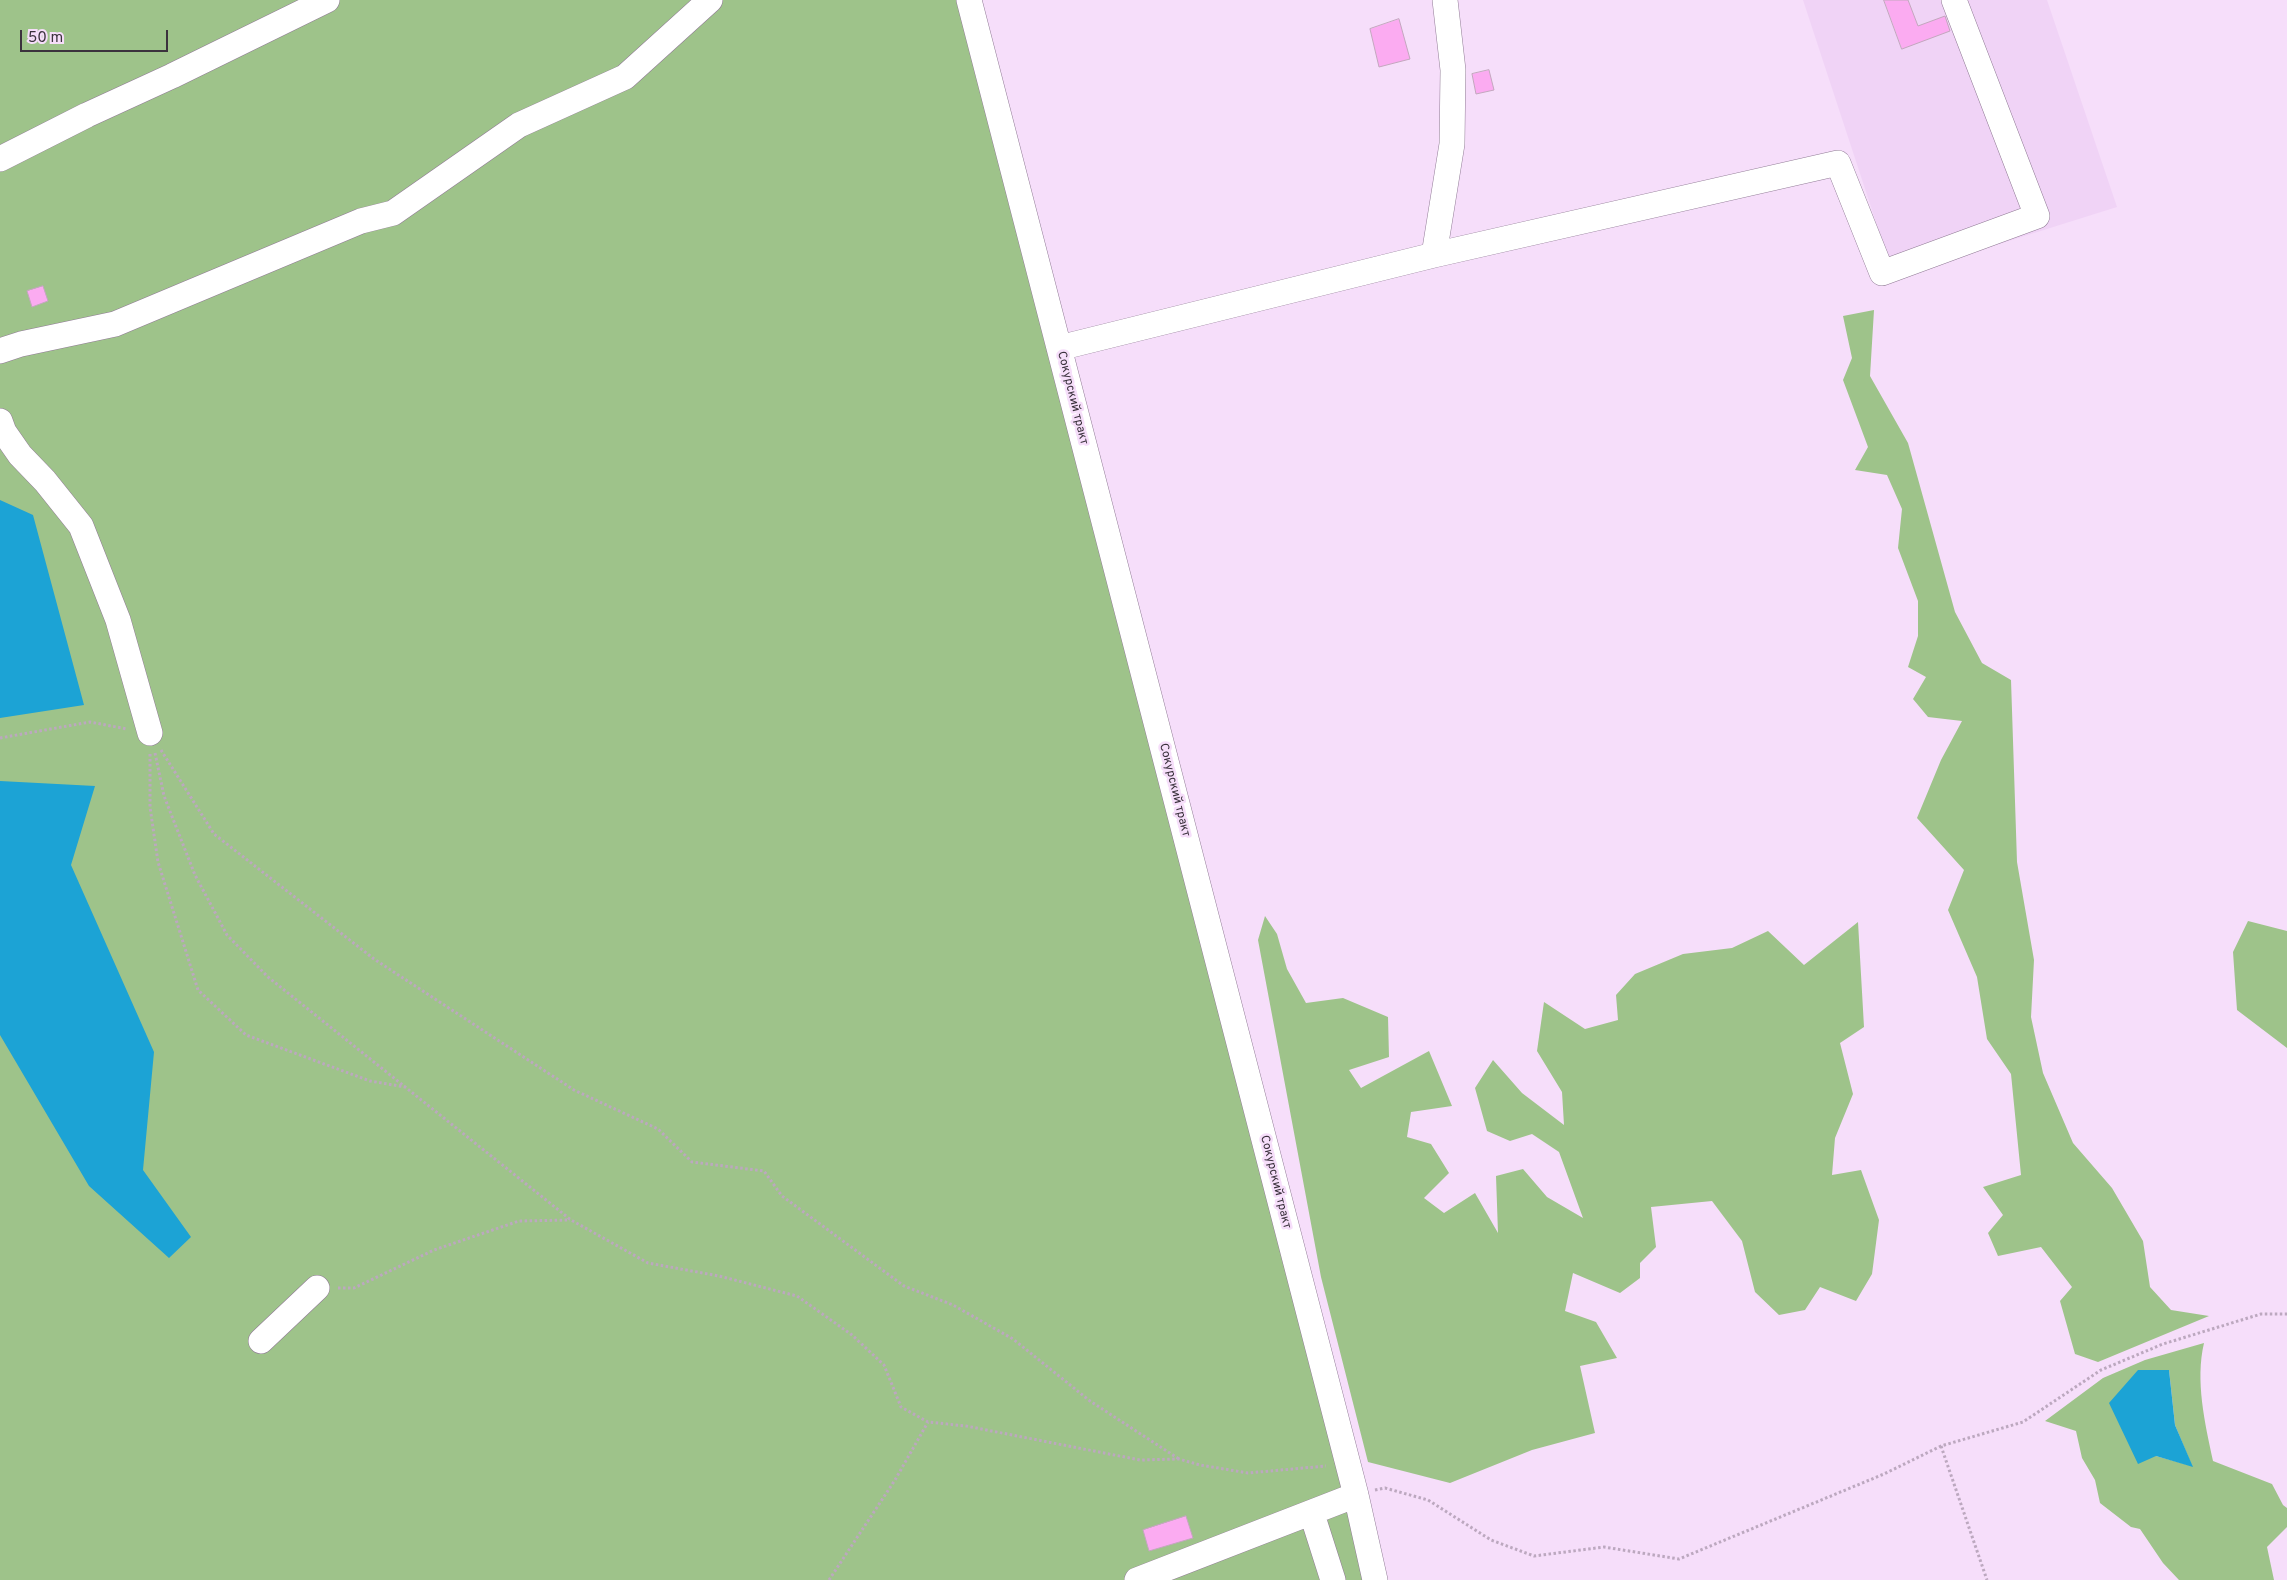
<!DOCTYPE html>
<html>
<head>
<meta charset="utf-8">
<style>
	body { margin:0 }
	#map { position:relative; width:2287px; height:1580px; overflow:hidden; background:#f6defa; font-family:Overpass,sans-serif }
	canvas { display:block }
	.scale { position:absolute; left:20px; top:30px; width:148px; height:22px; box-sizing:border-box; border:2px solid #3b323d; border-top:0; padding-left:6px; font-size:15px; line-height:18px; white-space:nowrap; color:#3b323d; -webkit-text-stroke:4px #f6defa; paint-order:stroke }
</style>
</head>
<body>
<div id="map">
<canvas width="2287" height="1580"></canvas>
<div class="scale">50 m</div>
</div>
<script>
const ctx = document.querySelector('canvas').getContext('2d');
ctx.lineJoin = 'round';
function fill(path, color) {
  ctx.fillStyle = color;
  ctx.fill(path, 'evenodd');
}
function trace(path, color, width, dash) {
  ctx.strokeStyle = color;
  ctx.lineWidth = width;
  ctx.lineCap = dash ? 'butt' : 'round';
  ctx.setLineDash(dash || []);
  ctx.stroke(path);
}
function drawText(font, color, halo, rows, align = 'center') {
  ctx.font = font + ' Overpass,sans-serif';
  ctx.lineWidth = 5;
  ctx.setLineDash([]);
  ctx.textBaseline = 'middle';
  ctx.strokeStyle = halo;
  ctx.fillStyle = color;
  for (const [text, x, y, turn = 0] of rows) {
    ctx.save();
    ctx.translate(x, y);
    ctx.rotate((+turn || 0) * Math.PI / 180);
    ctx.textAlign = isNaN(turn) ? turn : align;
    if (halo) ctx.strokeText(text, 0, 0);
    ctx.fillText(text, 0, 0);
    ctx.restore();
  }
}
fill(new Path2D(`
	M1803,0H2047L2117,207L1894,277Z`), '#f0d3f6');
fill(new Path2D(`
	M0,0H969L1375,1580H0Z
	M1874,310L1870,376L1908,443L1955,612L1982,663L2011,680L2017,862L2034,960L2031,1017L2043,1073L2073,1143L2112,1188L2143,1241L2150,1287L2171,1310L2209,1316L2098,1362L2075,1354L2060,1301L2072,1287L2041,1247L1998,1256L1988,1233L2003,1215L1983,1187L2021,1175L2011,1074L1987,1039L1977,977L1948,910L1964,870L1917,818L1941,760L1962,721L1928,717L1913,699L1926,677L1908,667L1918,636V601L1898,548L1902,509L1887,475L1855,470L1868,447L1843,380L1852,358L1843,316Z
	M1265,916L1277,934L1287,969L1306,1003L1343,998L1388,1017L1389,1057L1349,1070L1361,1088L1429,1051L1452,1106L1411,1112L1407,1137L1431,1144L1449,1173L1424,1198L1444,1213L1475,1193L1498,1233L1496,1176L1523,1169L1547,1197L1583,1218L1559,1152L1532,1134L1510,1141L1487,1131L1475,1088L1493,1060L1522,1093L1564,1125L1562,1092L1537,1051L1544,1002L1585,1029L1618,1020L1616,995L1635,974L1683,954L1732,948L1768,931L1804,965L1858,922L1864,1027L1840,1043L1853,1094L1835,1138L1832,1175L1861,1170L1879,1220L1872,1274L1856,1301L1820,1287L1805,1310L1779,1315L1755,1292L1742,1241L1712,1201L1651,1207L1656,1247L1640,1263V1278L1620,1293L1573,1273L1565,1311L1596,1322L1617,1358L1580,1366L1595,1433L1532,1450L1450,1483L1368,1462L1321,1277L1258,940Z
	M2248,921L2287,931V1048L2237,1010L2233,952Z
	M2204,1343C2195,1381 2205,1423 2213,1461L2272,1484L2283,1505L2287,1508V1527L2267,1547L2274,1580H2179L2163,1563L2140,1529L2131,1527L2100,1503L2095,1480L2082,1458L2076,1431L2045,1421L2103,1378L2145,1360ZM2169,1370L2175,1425L2192,1466L2156,1456Z`), '#9ec38a');
fill(new Path2D(`
	M0,500L33,515L84,705L0,718Z
	M0,781L95,786L71,865L154,1052L143,1170L191,1237L169,1258L89,1186L0,1035Z
	M2138,1370H2169L2175,1425L2193,1467L2156,1456L2138,1464L2109,1403Z`), '#1ca3d5');
const building = new Path2D(`
	M1884,0H1908L1918,26L1945,16L1950,31L1902,49Z
	M1399,19L1410,59L1379,67L1370,29Z
	M1489,70L1494,90L1476,94L1472,74Z
	M43,286L48,301L32,307L27,291Z
	M1186,1516L1193,1538L1149,1551L1143,1530Z`);
fill(building, '#fbabf1');
trace(building, '#c3a7be', 1);
const minor = new Path2D(`
	M969,0L1356,1495L1375,1580
	M0,159L87,115L172,76L327,0
	M1434,255L1452,144L1453,70L1445,0
	M1059,348L1434,255L1838,163L1882,273L2037,216L1954,0
	M0,351L21,344L115,324L361,221L393,213L519,125L625,77L710,0
	M0,421L4,432L20,455L45,481L81,526L118,620L150,733
	M261,1341L317,1288
	M1312,1514L1333,1580
	M1137,1580L1356,1495`);
trace(minor, '#907b95', 26);
trace(new Path2D(`
	M0,738L90,722L127,729
	M161,750L214,834L374,959L574,1090L658,1129L692,1162L764,1171L782,1196L904,1286L953,1305L1013,1339L1090,1401L1179,1459
	M155,753L164,796L195,875L227,935L268,977L571,1220L648,1263L719,1276L797,1296L852,1335L884,1365L901,1407L928,1422L966,1426L1140,1460L1179,1459L1200,1465L1248,1473L1326,1466
	M150,754V807L158,862L198,990L246,1035L370,1081L405,1087
	M338,1288H354L434,1250L519,1221L570,1220
	M1941,1446L1987,1580
	M1375,1490L1385,1488L1428,1500L1491,1540L1534,1556L1604,1547L1679,1559L1884,1474L1941,1446L2023,1422L2101,1370L2163,1344L2261,1314H2287
	M829,1580L895,1480L928,1422`), '#bca8bf', 3, [2.5, 2.5]);
trace(minor, '#fff', 25);
drawText('12px', '#3b323d', '#f6defa', [
	["Сокурский тракт",1072,398,76],
	["Сокурский тракт",1174,790,76],
	["Сокурский тракт",1275,1182,76]
]);
</script>
</body>
</html>
